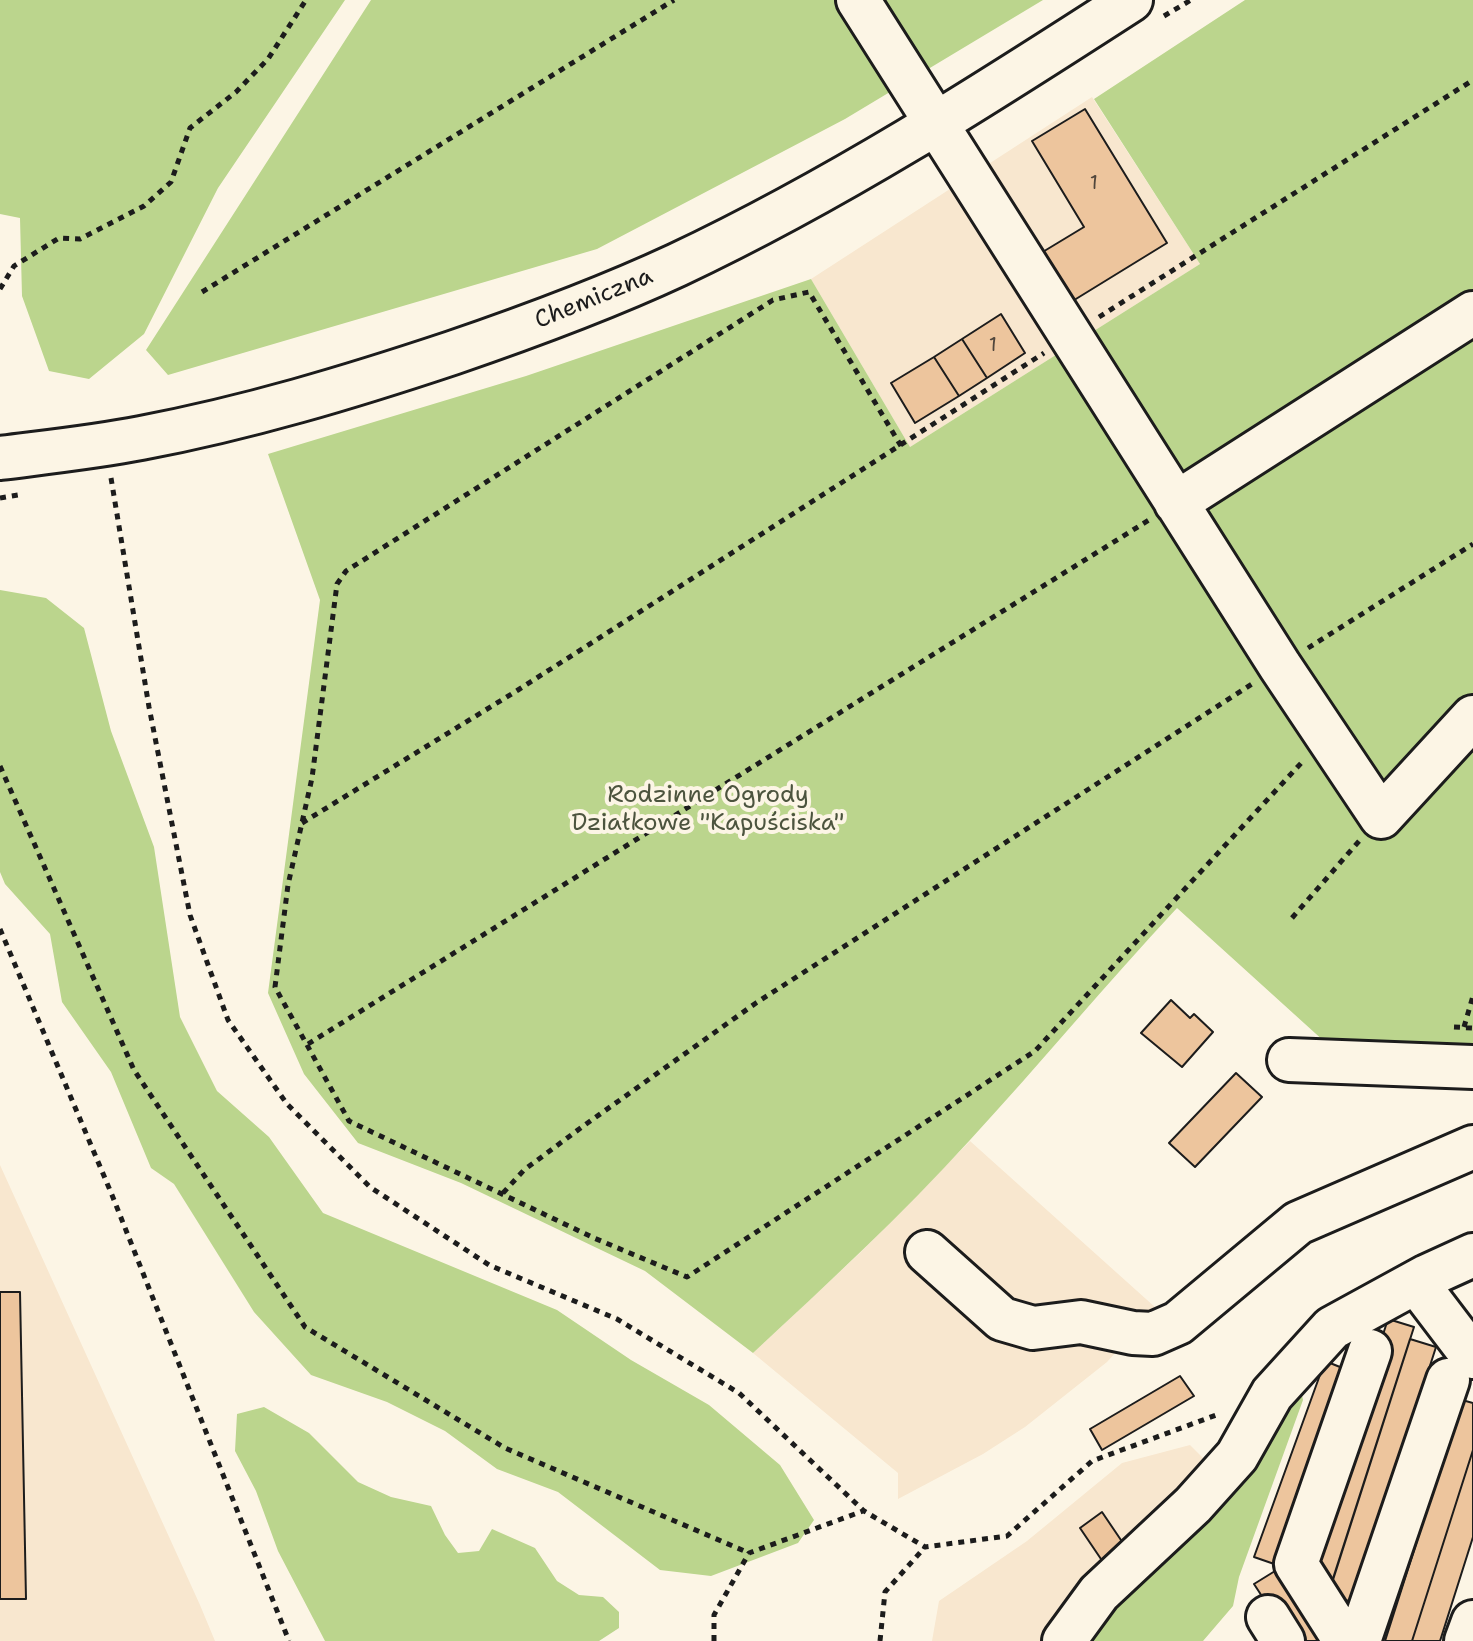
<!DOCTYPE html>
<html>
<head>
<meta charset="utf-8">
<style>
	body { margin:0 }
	canvas { display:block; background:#fcf5e5 }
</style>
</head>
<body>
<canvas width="1473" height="1641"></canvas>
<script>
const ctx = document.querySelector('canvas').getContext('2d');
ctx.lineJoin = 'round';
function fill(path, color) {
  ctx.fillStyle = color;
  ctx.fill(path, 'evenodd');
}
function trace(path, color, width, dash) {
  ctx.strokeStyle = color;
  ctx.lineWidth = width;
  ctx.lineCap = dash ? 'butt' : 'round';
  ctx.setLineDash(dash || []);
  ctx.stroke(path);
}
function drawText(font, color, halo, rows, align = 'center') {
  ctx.font = font + ' "Shantell Sans",sans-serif';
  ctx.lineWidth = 8;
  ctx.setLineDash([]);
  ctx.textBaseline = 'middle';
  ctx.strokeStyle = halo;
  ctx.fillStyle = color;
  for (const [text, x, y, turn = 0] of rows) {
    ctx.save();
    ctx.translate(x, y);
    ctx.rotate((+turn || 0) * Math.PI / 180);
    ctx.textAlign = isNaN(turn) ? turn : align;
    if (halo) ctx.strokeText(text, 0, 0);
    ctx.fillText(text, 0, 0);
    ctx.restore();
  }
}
fill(new Path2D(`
	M1092,97L1200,264L910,447L811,279Z
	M970,1141L1156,1308L1107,1362L1025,1427L983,1454L898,1499V1473L753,1353L861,1252Z
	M0,1165L200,1605L215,1641H0Z
	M1190,1445L1231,1486L1128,1641H932L939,1601L1027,1541L1122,1463Z`), '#f8e7cf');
fill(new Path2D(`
	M0,0H345L218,188L144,334L89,379L49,371L22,296L20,218L0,214Z
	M371,0H1043L845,119L597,249L168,375L146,350Z
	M1245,0H1473V1046L1326,1043L1177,908C1106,984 1040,1064 970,1140C902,1215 827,1284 753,1353L645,1271L461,1183L358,1143L304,1074L268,993L320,600L268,454L526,376L811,279L910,447L1200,264L1094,99Z
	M0,590L46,598L84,628L111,731L154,847L180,1017L217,1091L269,1137L323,1213L557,1310L631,1360L709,1405L780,1465L814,1520L798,1543L711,1576L660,1570L558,1492L497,1469L445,1431L387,1402L311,1375L254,1312L174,1184L151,1168L111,1072L62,1002L50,934L5,884L0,872Z
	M1300,1386L1303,1400L1239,1577L1233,1606L1203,1641H1088L1102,1613L1245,1483L1270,1430Z
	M264,1407L309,1433L358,1482L391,1497L431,1506L445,1535L458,1553L479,1551L492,1529L535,1548L557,1581L579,1595L603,1597L619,1612V1628L599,1641H325L278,1551L256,1491L235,1451L237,1414Z`), '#bbd58d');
const building = new Path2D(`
	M1085,109L1167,243L1071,302L1041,253L1084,227L1032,141Z
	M1001,314L1025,353L987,378L962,339Z
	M962,339L987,378L959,396L934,357Z
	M934,357L959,396L915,423L891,383Z
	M1171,1000L1190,1018L1194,1014L1213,1032L1182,1067L1141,1033Z
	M1236,1073L1262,1097L1195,1167L1169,1143Z
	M0,1292H20L26,1599H0Z
	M1388,1319L1414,1327L1332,1583L1306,1574Z
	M1410,1339L1436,1347L1354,1603L1328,1594Z
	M1325,1361L1350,1371L1280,1566L1254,1557Z
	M1180,1376L1194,1396L1102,1450L1090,1429Z
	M1462,1400L1473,1403V1450L1412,1641H1385Z
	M1473,1450V1537L1440,1641H1412Z
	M1102,1512L1125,1546L1103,1562L1080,1528Z
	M1275,1571L1320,1641H1291L1254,1584Z`);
fill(building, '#edc59d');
trace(building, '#1c1c1c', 2);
const minor = new Path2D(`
	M858,0L1280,666L1381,817L1473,717
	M0,458C47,452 95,447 141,438C247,418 350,387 452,353C528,327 604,299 677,265C836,190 984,95 1131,0
	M1176,503L1473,313
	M1289,1060L1473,1067
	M927,1252L1002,1319L1033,1328L1081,1322L1133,1333L1153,1334L1178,1323L1298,1223L1473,1147
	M1416,1282L1473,1357
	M1268,1617L1283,1641
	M1064,1641L1099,1593L1193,1505L1237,1456L1272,1394L1332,1328L1427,1276L1473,1255
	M1345,1641L1296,1564L1370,1351
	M1359,1641L1448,1380
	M1466,1641L1473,1622`);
trace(minor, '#1c1c1c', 48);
trace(new Path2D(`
	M1164,16L1191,0
	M0,289L14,266L59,238L80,239L144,206L171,182L190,128L236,92L268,59L306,0
	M202,292L674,0
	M1099,317L1473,80
	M901,446L809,292L773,300L346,571L337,584L312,778L288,885L275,987L349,1121L594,1238L687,1277L1035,1051L1304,760
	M111,478L149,707L190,915L228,1020L287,1104L370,1187L489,1265L617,1319L739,1393L864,1511L925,1547L1007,1536L1092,1461L1219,1414
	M0,498L18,495
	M1308,648L1473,544
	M0,766L134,1070L305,1327L505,1448L749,1553
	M302,823L518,690L1044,353
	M1292,918L1360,840
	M0,929L112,1195L289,1641
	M1454,1027L1473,1028
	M1464,1027L1473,996
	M308,1044L1149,520
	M503,1193L524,1170L582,1127L756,1003L1252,684
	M714,1641V1615L749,1553L863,1511
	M880,1641L885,1592L925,1547`), '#1c1c1c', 5, [6, 6]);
trace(minor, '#fcf5e5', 42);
drawText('20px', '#50463c', null, [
	["1",1094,184],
	["1",993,346]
]);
drawText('24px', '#1c1c1c', '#fcf5e5', [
	["Chemiczna",594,299,-22]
]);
drawText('24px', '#4c543e', '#fcf5e5', [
	["Rodzinne Ogrody",708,796],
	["Działkowe \"Kapuściska\"",708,824]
]);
</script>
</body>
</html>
